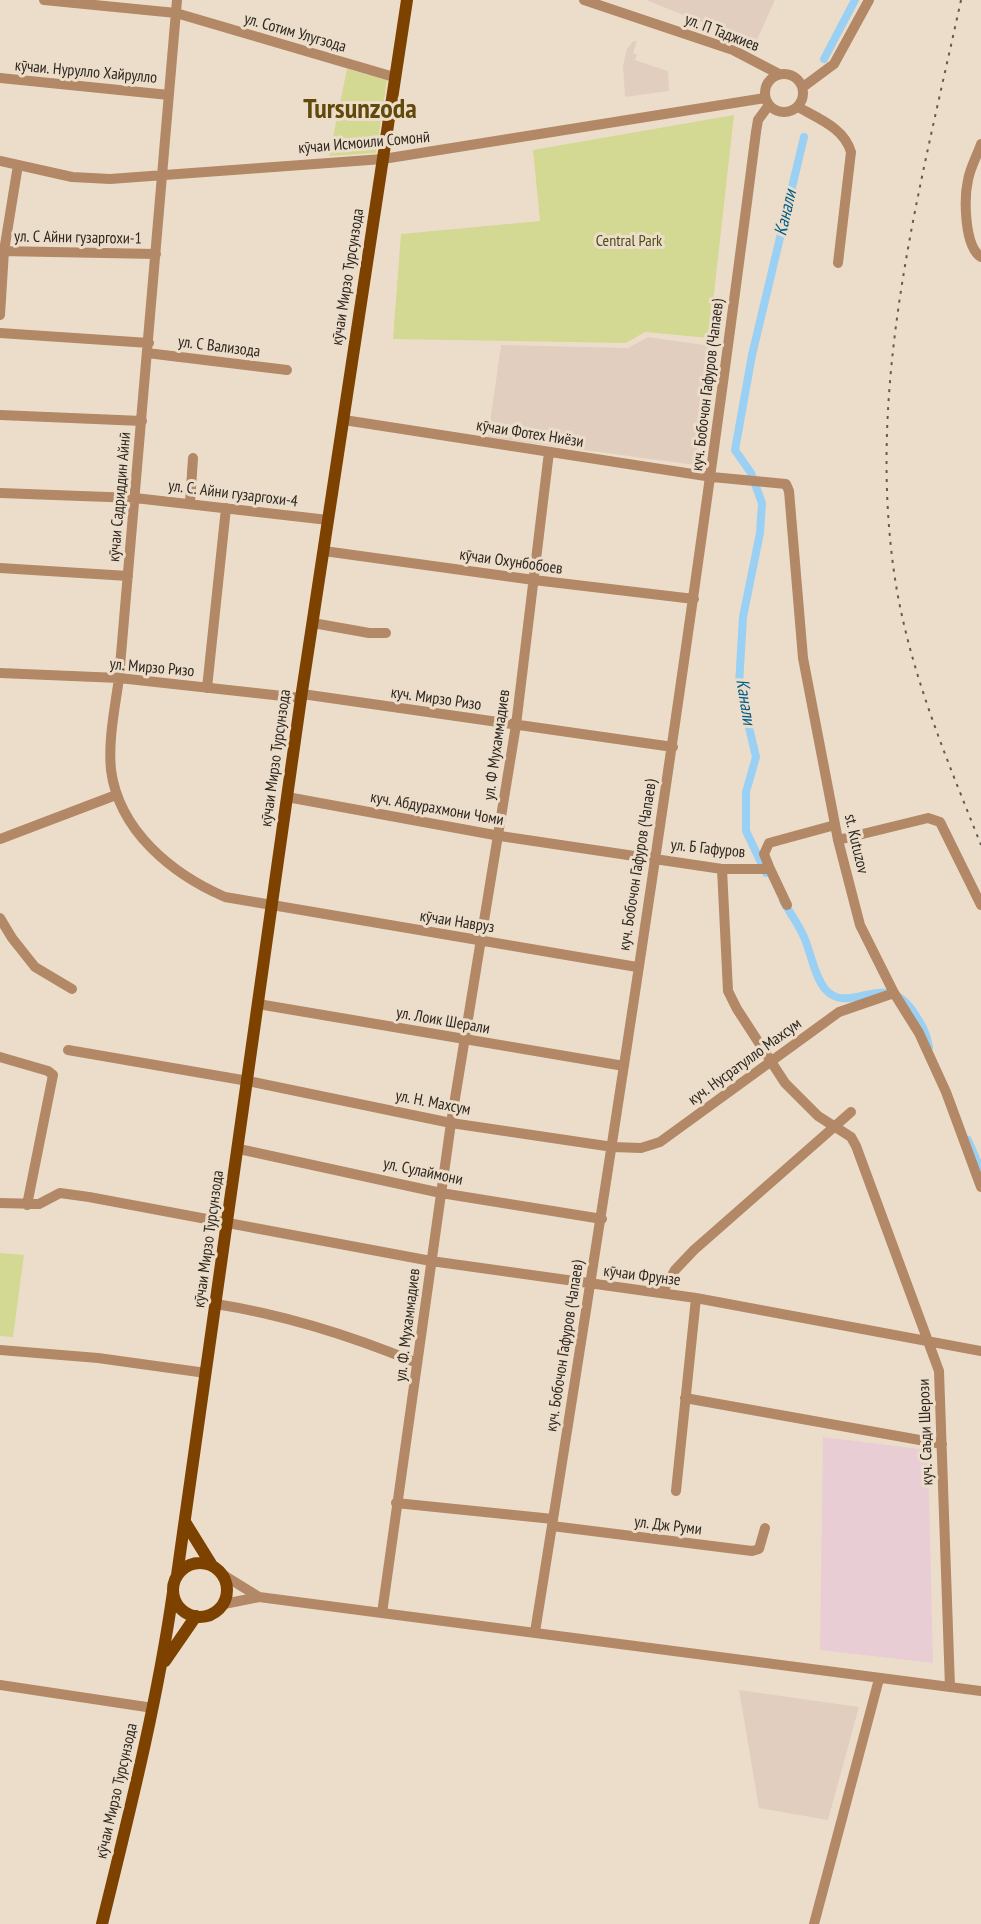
<!DOCTYPE html>
<html>
<head>
<meta charset="utf-8">
<style>
	body { margin:0 }
	canvas { display:block; background:#ecddca }
</style>
</head>
<body>
<canvas width="981" height="1924"></canvas>
<script>
const ctx = document.querySelector('canvas').getContext('2d');
ctx.lineJoin = 'round';
function fill(path, color) {
  ctx.fillStyle = color;
  ctx.fill(path, 'evenodd');
}
function trace(path, color, width, dash) {
  ctx.strokeStyle = color;
  ctx.lineWidth = width;
  ctx.lineCap = dash ? 'butt' : 'round';
  ctx.setLineDash(dash || []);
  ctx.stroke(path);
}
function drawText(font, color, halo, rows, align = 'center') {
  ctx.font = font + ' "PT Sans Narrow",sans-serif';
  ctx.lineWidth = 6;
  ctx.setLineDash([]);
  ctx.textBaseline = 'middle';
  ctx.strokeStyle = halo;
  ctx.fillStyle = color;
  for (const [text, x, y, turn = 0] of rows) {
    ctx.save();
    ctx.translate(x, y);
    ctx.rotate((+turn || 0) * Math.PI / 180);
    ctx.textAlign = isNaN(turn) ? turn : align;
    if (halo) ctx.strokeText(text, 0, 0);
    ctx.fillText(text, 0, 0);
    ctx.restore();
  }
}
fill(new Path2D(`
	M646,0H775L755,44Z
	M633,41H637L633,53L637,55L635,60L668,71L669,91L625,97L623,65L627,49Z
	M648,337L711,346L695,465L488,437L501,345L628,348Z
	M739,1690L859,1707L828,1820L759,1808Z`), '#e1cebf');
fill(new Path2D(`
	M823,1437L928,1450L933,1663L820,1650Z`), '#e8ced4');
fill(new Path2D(`
	M347,69L387,80L376,153L329,156Z
	M734,115L709,338L645,332L626,343L393,339L401,234L540,221L533,150Z
	M0,1253L24,1255L13,1337L0,1336Z`), '#d3d993');
trace(new Path2D(`
	M824,59L855,0
	M766,873L746,831V792L756,757L739,685L743,617L760,533L762,503L751,473L735,450L752,355L804,137
	M783,901C790,913 799,925 804,937C811,953 814,975 825,989C849,1017 883,969 912,1010C921,1023 926,1031 929,1047
	M968,1140L981,1170`), '#99d0f4', 8);
trace(new Path2D(`
	M44,0L176,13L394,77
	M177,0L119,678C115,708 108,740 111,770C119,831 172,874 225,897L637,967
	M584,0L733,50L779,74
	M765 93a19 19 0 1 1 38 0a19 19 0 1 1-38 0Z
	M0,78L169,95
	M803,87L834,64L869,0
	M798,107C819,119 844,128 851,152L838,263
	M981,144C977,156 970,168 968,180C964,198 964,246 981,257
	M0,161L72,177L110,179L383,159L765,98
	M0,251L156,254
	M0,315L4,251L18,165
	M0,333L149,343
	M147,353L287,370
	M0,415L142,421
	M344,420L712,477L786,484L789,491L803,658L838,840L860,925L894,993L919,1033L946,1092L981,1187
	M0,493L135,498L328,520
	M190,503L193,458
	M324,551L534,580L694,599
	M0,568L128,576
	M313,623L369,633H386
	M0,673L119,678L301,698
	M207,688L226,508
	M302,694L673,747
	M287,797L500,836L722,869H770L764,854L769,843L835,825
	M0,839L116,795
	M838,840L928,818L940,822L981,905
	M722,869L728,991L737,1009L785,1083L818,1116L851,1137L856,1146L939,1371L950,1687
	M770,869L787,905
	M0,918L12,938L35,967L72,989
	M258,1004L624,1066
	M68,1050L248,1081L451,1123L613,1147L641,1148L660,1142L839,1012L894,993
	M0,1057L48,1071L53,1075L27,1205
	M239,1149L441,1193L602,1219
	M0,1203L39,1204L60,1193L89,1197L431,1261L696,1298L981,1351
	M662,1293L675,1270L694,1250L851,1112
	M216,1304C286,1315 352,1336 417,1363
	M0,1350L98,1358L206,1373
	M685,1398L942,1444
	M676,1491L696,1298
	M396,1503L553,1519
	M552,1526L752,1551L759,1549L765,1528
	M225,1576L259,1597
	M224,1604L259,1597L981,1691
	M382,1613L451,1123L516,725L549,452
	M535,1632C615,1133 692,634 756,132L758,120L769,105
	M0,1685L153,1708
	M814,1924L879,1679`), '#b38867', 10);
trace(new Path2D(`
	M185,1522L211,1564
	M173 1590a27 27 0 1 1 54 0a27 27 0 1 1-54 0Z
	M177,1575L301,698L407,0
	M165,1661L196,1616
	M102,1924C129,1814 157,1704 173,1592`), '#7d4200', 12);
trace(new Path2D(`
	M961,0C919,194 863,392 897,591C913,680 948,762 981,845`), '#635b50', 2, [3, 6]);
drawText('16px', '#2d2720', '#ecddca', [
	["ул. Сотим Улугзода",295,33,16],
	["ул. П Таджиев",722,33,21],
	["кӯчаи. Нурулло Хайрулло",86,72,5],
	["кӯчаи Исмоили Сомонӣ",364,143,-5],
	["ул. С Айни гузаргохи-1",78,238,1],
	["кӯчаи Мирзо Турсунзода",348,277,-81],
	["ул. С Вализода",219,347,7],
	["куч. Бобочон Гафуров (Чапаев)",708,385,-83],
	["кӯчаи Фотех Ниёзи",530,434,9],
	["ул. С. Айни гузаргохи-4",233,494,7],
	["кӯчаи Садриддин Айнӣ",120,497,-85],
	["кӯчаи Охунбобоев",511,562,8],
	["ул. Мирзо Ризо",152,668,5],
	["куч. Мирзо Ризо",436,699,8],
	["ул. Ф Мухаммадиев",497,745,-82],
	["кӯчаи Мирзо Турсунзода",276,758,-82],
	["куч. Абдурахмони Чоми",437,809,10],
	["st. Kutuzov",856,844,77],
	["ул. Б Гафуров",708,849,6],
	["куч. Бобочон Гафуров (Чапаев)",638,865,-81],
	["кӯчаи Навруз",457,922,9],
	["ул. Лоик Шерали",443,1021,10],
	["куч. Нусратулло Махсум",745,1062,-36],
	["ул. Н. Махсум",433,1103,11],
	["ул. Сулаймони",423,1172,12],
	["кӯчаи Мирзо Турсунзода",209,1239,-82],
	["кӯчаи Фрунзе",642,1276,7],
	["ул. Ф. Мухаммадиев",408,1325,-83],
	["куч. Бобочон Гафуров (Чапаев)",565,1346,-81],
	["куч. Саъди Шерози",926,1432,-92],
	["ул. Дж Руми",668,1526,7],
	["кӯчаи Мирзо Турсунзода",117,1791,-77]
]);
drawText('16px', '#4b4d17', '#ecddca', [
	["Central Park",629,241]
]);
drawText('italic 18px', '#005e87', '#ecddca', [
	["Канали",786,213,-77],
	["Канали",745,702,81]
]);
drawText('bold 28px', '#61490c', '#ecddca', [
	["Tursunzoda",360,110]
]);
</script>
</body>
</html>
